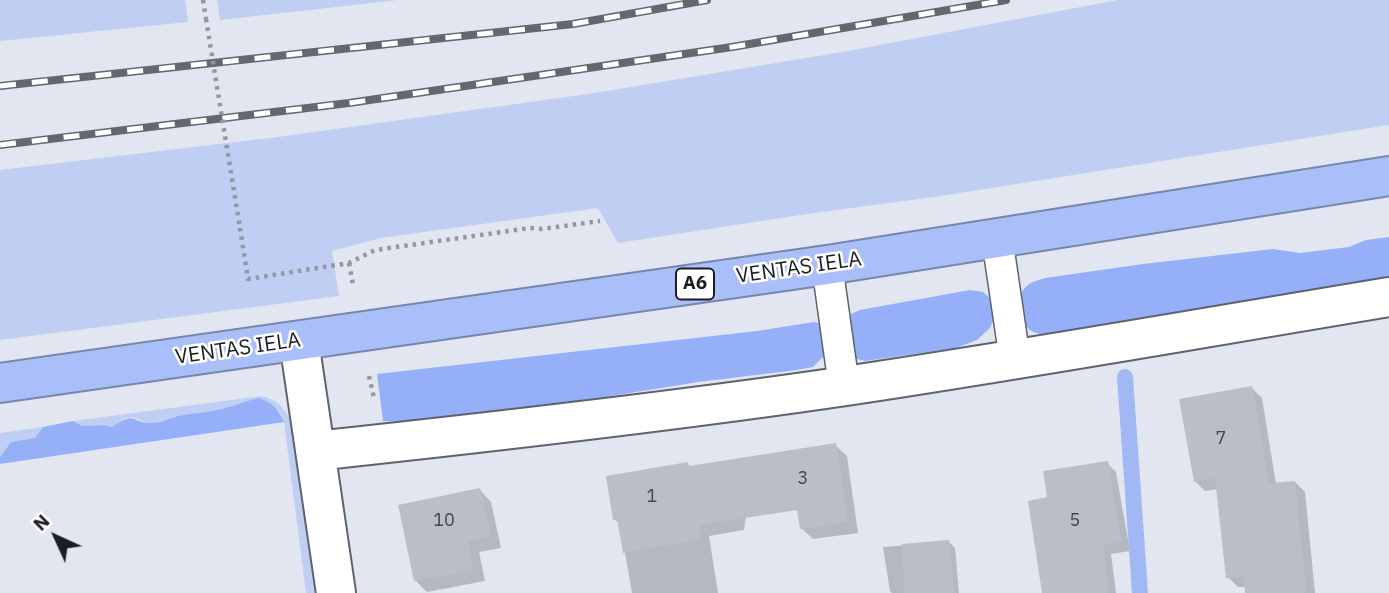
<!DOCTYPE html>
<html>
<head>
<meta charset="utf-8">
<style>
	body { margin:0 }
	#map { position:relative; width:1389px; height:593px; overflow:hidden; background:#e1e6f1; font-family:"IBM Plex Sans",sans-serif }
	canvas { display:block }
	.north { position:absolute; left:21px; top:502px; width:70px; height:70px; -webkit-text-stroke:5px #fff; paint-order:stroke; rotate:315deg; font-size:19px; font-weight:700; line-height:28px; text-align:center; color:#1c1d21 }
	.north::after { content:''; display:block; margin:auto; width:24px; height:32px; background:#1c1d21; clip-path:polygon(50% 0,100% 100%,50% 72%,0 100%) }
</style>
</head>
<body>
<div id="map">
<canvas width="1389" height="593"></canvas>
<div class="north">N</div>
</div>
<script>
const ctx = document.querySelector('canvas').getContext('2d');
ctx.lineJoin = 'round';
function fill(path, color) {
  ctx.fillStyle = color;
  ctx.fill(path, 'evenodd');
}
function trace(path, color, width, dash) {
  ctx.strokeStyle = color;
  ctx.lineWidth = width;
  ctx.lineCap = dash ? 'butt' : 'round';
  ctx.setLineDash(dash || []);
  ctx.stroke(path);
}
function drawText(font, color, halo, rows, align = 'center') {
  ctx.font = font + ' "IBM Plex Sans",sans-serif';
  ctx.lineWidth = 5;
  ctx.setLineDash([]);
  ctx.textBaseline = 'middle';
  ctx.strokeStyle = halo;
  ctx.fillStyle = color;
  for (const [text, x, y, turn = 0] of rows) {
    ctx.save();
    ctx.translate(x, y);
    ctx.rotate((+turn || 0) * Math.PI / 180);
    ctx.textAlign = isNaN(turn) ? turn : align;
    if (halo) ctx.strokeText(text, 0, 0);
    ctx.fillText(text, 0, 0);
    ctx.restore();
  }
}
fill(new Path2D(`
	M0,0H185L188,22L0,41Z
	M217,0H398L220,20Z
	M1118,0H1389V125L941,196L807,214L618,243L598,208L381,238L332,251L339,296L0,340V170L278,137L595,93L848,51Z
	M262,396C279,401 283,407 292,422L316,593H306L284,422L279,411L248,401L225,409L197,415L175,416L164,423H148L133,417L125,418L112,428L102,425L82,426L73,421Z
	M43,427L35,438L11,442L0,457V433Z`), '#c0cef4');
fill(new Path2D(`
	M1389,237V278L1046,335C1041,334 1034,333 1030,330C1017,318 1013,296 1029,284C1034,281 1040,280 1045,278L1143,264L1273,249L1300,253L1349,247L1366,240Z
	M970,290L983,292L991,299L995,315L990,328L977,340L956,348L865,361L854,358L845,321L851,314L860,310Z
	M814,322L822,324L825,332L824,356L813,367L797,370L698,382L519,411L413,422L383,421L377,374L757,331Z
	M259,398C273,403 278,409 284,422L0,464V457L11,442L35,438L43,427L73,421L82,426L102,425L112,427C138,410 129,423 152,423C165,423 168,418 178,416C193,413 207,413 222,409C234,406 246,401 259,398Z`), '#95aff9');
fill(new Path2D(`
	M1252,388L1262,398L1276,484L1295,482L1305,492L1315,593H1247L1246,587H1238L1228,577L1218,489L1205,491L1195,481Z
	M835,445L847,456L858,533L813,539L801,528Z
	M1107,463L1116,472L1130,551L1111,554L1116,593H1045L1049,498Z
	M687,464L691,467L753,470L744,530L709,536L718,593H632L620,524L614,519Z
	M480,490L491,502L501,548L479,552L485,581L427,592L415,580Z
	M949,542L955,548L959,593H892L890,591L883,547Z`), '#0003');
trace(new Path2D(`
	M1125,377L1140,593`), '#a2b8f4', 16);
fill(new Path2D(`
	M1252,386L1269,483L1295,481L1306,593H1245L1244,577L1226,578L1215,478L1194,482L1179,399Z
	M836,443L848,522L800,529L797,510L699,525L701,539L623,553L617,519L613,520L606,476L688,462L689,466Z
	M1108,461L1121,542L1103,545L1109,593H1042L1028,501L1047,497L1043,471Z
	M480,488L491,537L468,541L474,570L414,581L398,505Z
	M949,540L954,593H905L902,544Z`), '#babec9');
const lane = new Path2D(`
	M997,238L1015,360
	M827,265L844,386`);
const street = new Path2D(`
	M299,341L336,593
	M315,451C492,432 669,412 846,386C1027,359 1208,327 1389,297`);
const highway = new Path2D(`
	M0,383L827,265L1389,176`);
trace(lane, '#5f636d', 33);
trace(street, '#5f636d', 42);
trace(highway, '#7886ad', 42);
trace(new Path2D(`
	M203,0L206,19
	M240,228L248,279L349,263L375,250L530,228L542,229L600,221
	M349,263L353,285
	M369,376L374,398`), '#93979f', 4.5, [3.5, 5]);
trace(lane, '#fff', 30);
trace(street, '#fff', 38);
trace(highway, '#aabff9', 38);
const rail = new Path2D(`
	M0,86L573,24L707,0
	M0,145L349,103L732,47L1006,0`);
trace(rail, '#65676e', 8);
trace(rail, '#fff', 5, [16]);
trace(new Path2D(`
	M206,19L240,228`), '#93979f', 4.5, [3.5, 5]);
drawText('18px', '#44454b', null, [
	["7",1221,439],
	["3",803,479],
	["1",652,497],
	["10",444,521],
	["5",1075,521]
]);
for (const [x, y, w] of [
	[695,284,38]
]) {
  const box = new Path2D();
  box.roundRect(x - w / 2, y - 15.5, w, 31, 5);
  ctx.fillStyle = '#fff';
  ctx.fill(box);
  trace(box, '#1c1d21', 2);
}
drawText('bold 19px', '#1c1d21', null, [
	["A6",695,284]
]);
drawText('21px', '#1c1d21', '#fff', [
	["VENTAS IELA",799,268,-8],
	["VENTAS IELA",238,349,-8]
]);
</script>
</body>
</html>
